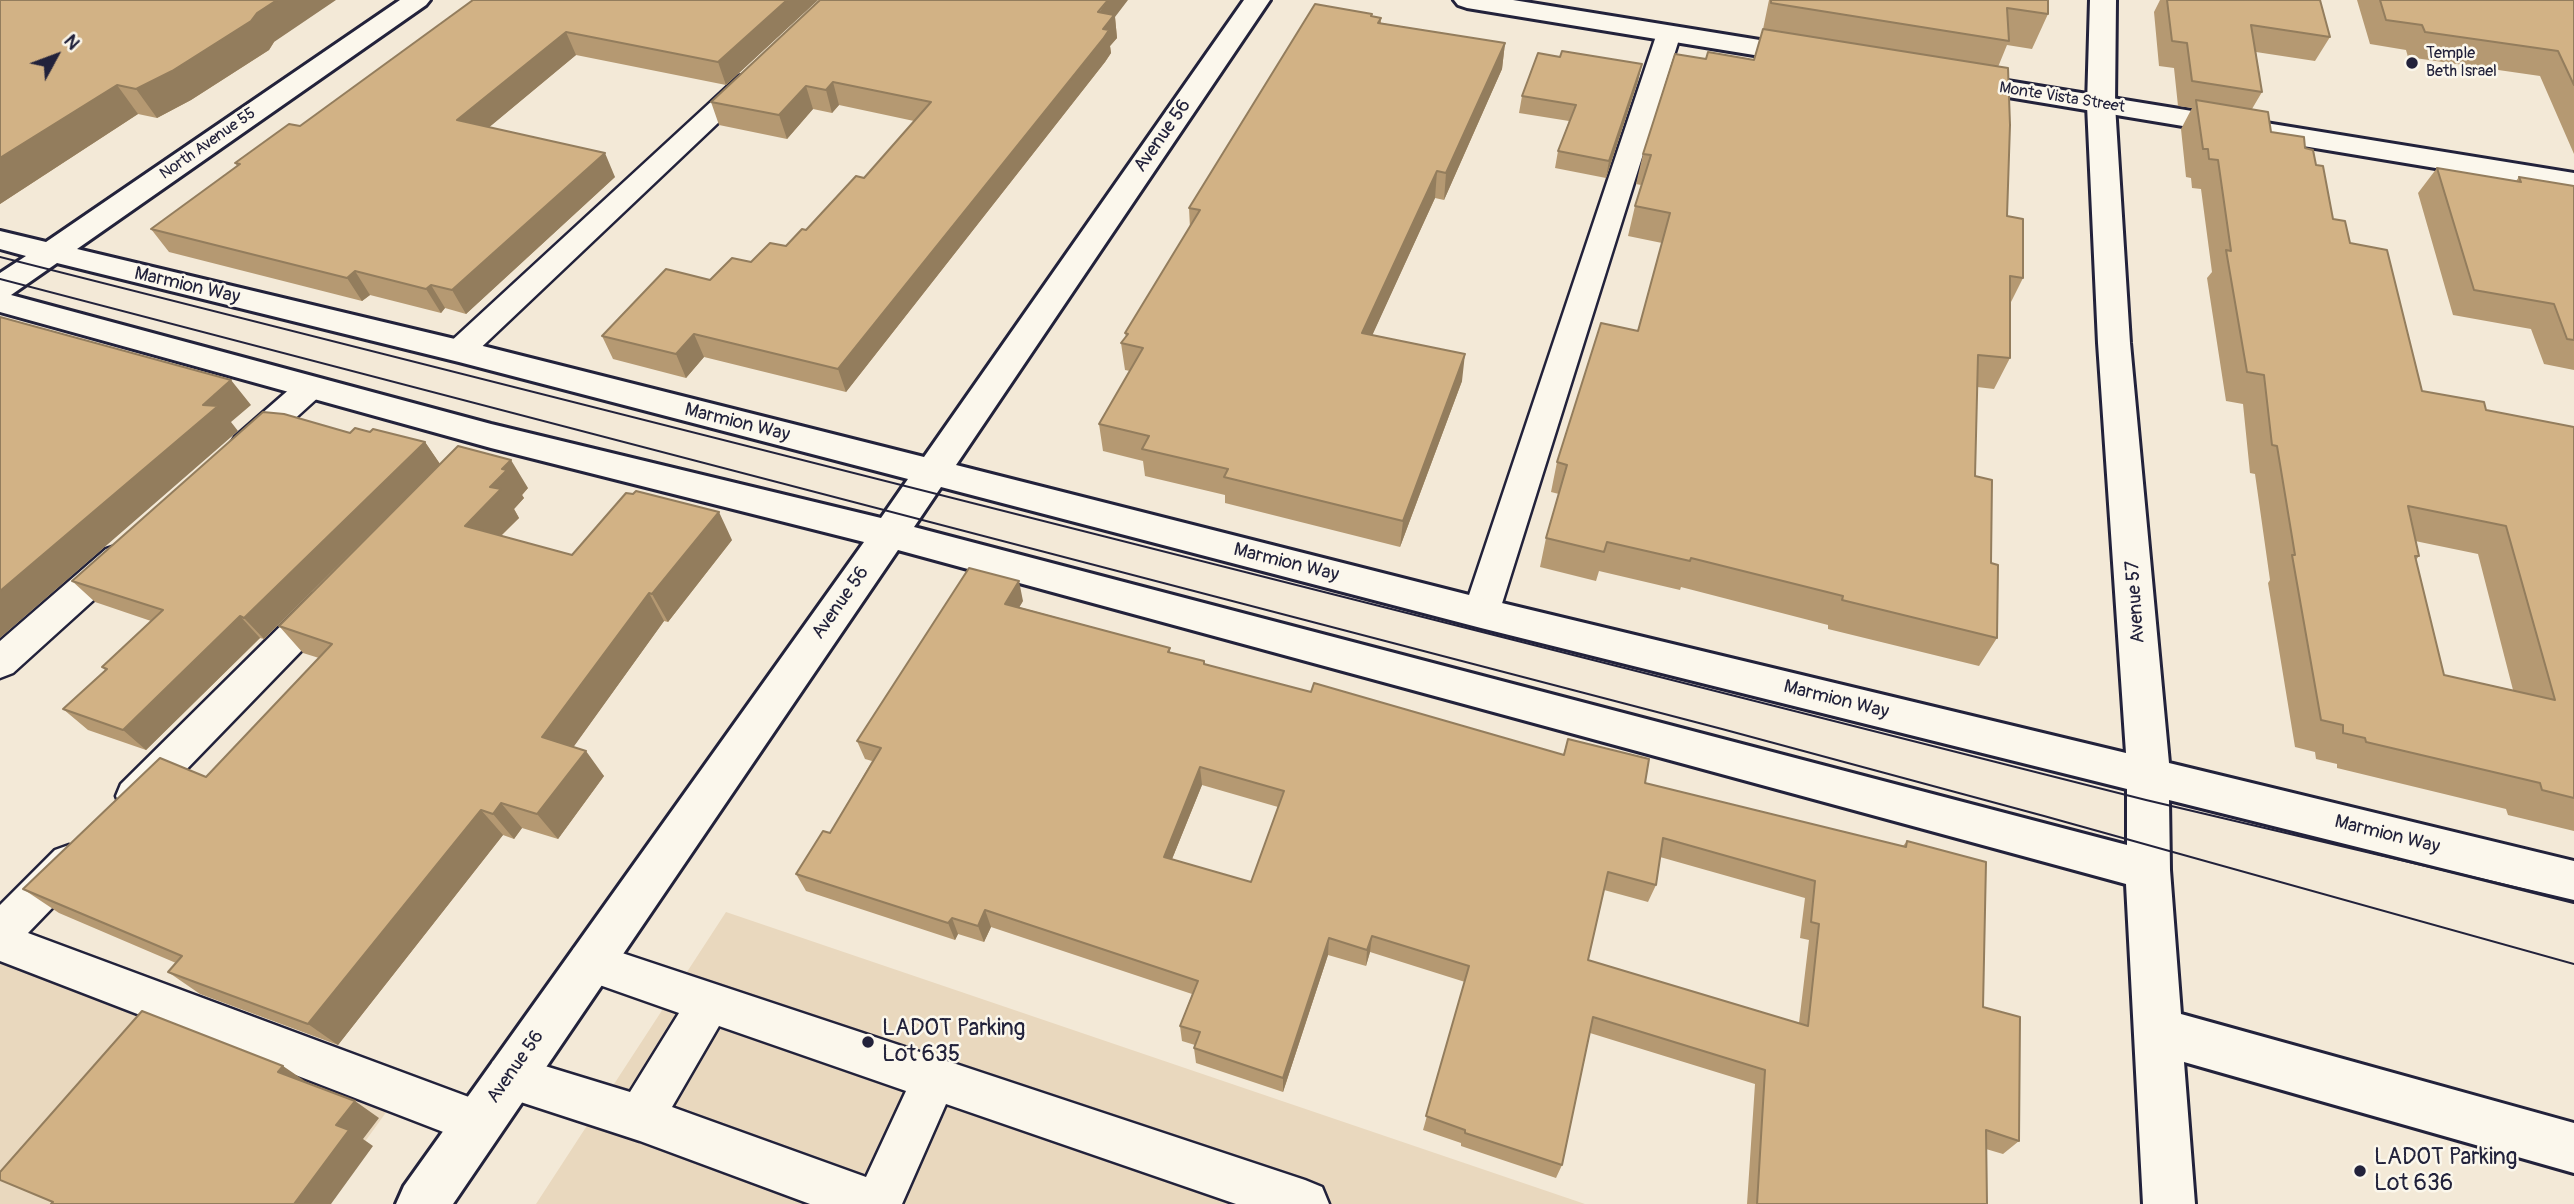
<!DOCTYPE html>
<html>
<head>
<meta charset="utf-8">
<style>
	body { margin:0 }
	#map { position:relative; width:2574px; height:1204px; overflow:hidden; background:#f3e9d7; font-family:Pangolin,sans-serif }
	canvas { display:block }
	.north { position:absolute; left:21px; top:21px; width:70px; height:70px; -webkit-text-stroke:5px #fbf7ec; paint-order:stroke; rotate:49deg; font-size:19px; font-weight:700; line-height:28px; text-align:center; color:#22223b }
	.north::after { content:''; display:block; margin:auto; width:24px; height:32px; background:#22223b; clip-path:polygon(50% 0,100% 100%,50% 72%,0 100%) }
</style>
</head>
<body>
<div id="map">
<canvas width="2574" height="1204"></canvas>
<div class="north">N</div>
</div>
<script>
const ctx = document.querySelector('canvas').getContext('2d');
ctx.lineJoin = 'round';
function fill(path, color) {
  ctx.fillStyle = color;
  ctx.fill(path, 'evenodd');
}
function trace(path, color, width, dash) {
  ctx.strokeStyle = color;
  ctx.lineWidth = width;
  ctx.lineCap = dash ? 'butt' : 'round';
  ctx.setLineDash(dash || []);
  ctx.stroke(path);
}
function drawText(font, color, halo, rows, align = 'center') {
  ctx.font = font + ' Pangolin,sans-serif';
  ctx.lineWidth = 5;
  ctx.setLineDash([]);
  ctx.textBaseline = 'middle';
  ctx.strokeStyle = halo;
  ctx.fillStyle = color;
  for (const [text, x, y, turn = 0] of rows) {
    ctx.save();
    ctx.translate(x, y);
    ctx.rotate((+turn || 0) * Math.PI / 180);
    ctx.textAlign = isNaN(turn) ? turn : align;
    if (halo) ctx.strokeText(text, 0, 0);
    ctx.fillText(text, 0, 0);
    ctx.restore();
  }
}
fill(new Path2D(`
	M726,912L1585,1204H536Z
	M0,963L387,1111L320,1204H0Z`), '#e9d8be');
const service = new Path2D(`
	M1669,26L1677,28L1681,33L1499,613L1493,623L1481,627L1469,623L1463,613L1657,33L1661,28Z
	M748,74L757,76L760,81L757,86L470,358L459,361L448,358L444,351L448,344L739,76Z
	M311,377L322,380L326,387L322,394L257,453L246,456L235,453L230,445L235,437L300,380Z
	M118,545L130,549L135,558L130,567L13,673L0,678V641L106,549Z
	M325,590L337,594L343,604L337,614L149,808L135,813L121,808L116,796L121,784L313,594Z
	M69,845L83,850L89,863L83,876L28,933L493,1106L500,1122L493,1138L477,1145L0,961V905L55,850Z
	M589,942L1305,1180L1322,1187L1329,1204H1236L946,1104L902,1204H810L640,1141L493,1093L487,1077L493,1061L509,1055L630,1092L679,1013L574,976L568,962L574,948ZM719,1026L906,1091L866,1177L672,1107Z`);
const minor = new Path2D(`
	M400,0H430L426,5L77,249L459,340L924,457L1244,0H1270L956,465L1481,598L2126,753L2098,343L2087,105L2090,0H2116L2115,105L2130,343L2169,763L2574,861V901L2169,800L2170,870L2181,1014L2574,1123V1173L2184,1062L2195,1204H2143L2126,884L898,550L453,1204H396L404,1186L864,542L491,448L0,312V273L26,256L0,249V231L46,242ZM57,263L459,362L908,479L881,518L491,424L11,295ZM941,487L1481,628L2127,789V845L914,527Z`);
const tertiary = new Path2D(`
	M1454,0H1513L1809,48L1818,50L1822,56L1818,62L1809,64L1467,8L1458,5Z
	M1958,73L2574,173V191L1948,87L1945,81L1948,75Z`);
trace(service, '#22223b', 5);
trace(minor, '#22223b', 6);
trace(tertiary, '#22223b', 6);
fill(service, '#fbf7ec');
fill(minor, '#fbf7ec');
fill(tertiary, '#fbf7ec');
trace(new Path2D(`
	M0,257L2146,800L2574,901
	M0,279L1722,729L2044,816L2574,964`), '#22223b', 2);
fill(new Path2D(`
	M0,0L274,42L269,50L191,100L157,118L138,114L0,204Z
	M473,0H818L726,85L576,55L489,127L615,177L466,314L445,308L441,313L370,295L362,301L169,252L151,229L237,166L235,163L300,126Z
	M1769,0H2048V14L2032,49L2007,45L1998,67L2007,216L2023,278L2010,304V358L1994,389L1977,387L1975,476L1991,563L1997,638L1979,666L1828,629V625L1681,587L1680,590L1599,571L1596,581L1540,567L1546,538L1559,494L1551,492L1557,462L1638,331L1662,243L1628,236L1635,206L1641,185L1636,184L1643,154L1706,59L1754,60L1762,34Z
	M2160,0H2320L2330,37L2315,61L2256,52L2262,92L2252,109L2271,132L2305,148L2316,165L2333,219L2350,243L2422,391L2486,410L2574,427V831L2508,815L2506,809L2337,768V764L2316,759L2315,752L2295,747L2268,583L2270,580L2255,474L2250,473L2243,404L2226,401L2207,278L2212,272L2201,189L2192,188L2191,178L2186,177L2181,129L2192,108L2178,106L2174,68L2159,66L2154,12ZM2415,541L2478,554L2513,690L2444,675L2416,560L2419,556Z
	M2357,0H2574V154L2540,76L2408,57L2406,50L2370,44Z
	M1372,14V16L1381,18V23L1505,43L1502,69L1444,200L1435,198L1372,335L1462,381L1400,547L1225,503V495L1145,476L1143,461L1103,451L1099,424L1130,371L1125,370L1121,343L1126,337L1125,333L1190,228L1189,208Z
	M1115,17L1117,38L1110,46L1111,53L1105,62L846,392L704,357L686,378L613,359L602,336L710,280L786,246L806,230L864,178L914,121L839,105L832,113L813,109L787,139L719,125L711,102Z
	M1560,57L1642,64L1638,81L1606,178L1555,168L1558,151L1569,121L1519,113L1522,96Z
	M2437,168L2516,181L2519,177L2574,186V370L2544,364L2531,329L2453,315L2418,193Z
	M370,432L425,442L440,464L528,488L522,495L524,498L514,509L519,518L501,536L572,555L732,540L668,622L664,621L573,747L604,776L558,839L522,828L514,839L503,835L338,1045L200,994L168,972L176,963L59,913L23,889L206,777L319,658L303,653L279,626L437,467L264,639L260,638L146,750L88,730L63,709L105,670L102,667L151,621L95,602L72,581L350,433Z
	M1023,601L1019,607L1170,648V653L1204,664L1311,692L1563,755L1568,739L1645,783L1903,846L1907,841L1983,1007L2019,1141L2003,1154L1986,1149L1987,1204H1747L1755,1084L1590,1033L1562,1165L1556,1178L1461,1146V1143L1423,1130L1465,982L1370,952L1366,966L1328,955L1283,1092L1196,1063L1194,1048L1195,1045L1182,1041L1180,1026L1192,994L991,927L984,942L958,934L955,940L806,891L796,874L830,833L872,761L865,759L857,741ZM1202,785L1278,807L1251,882L1172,859ZM1660,857L1805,898L1800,938L1809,940L1799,1023L1588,960L1604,890L1648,902L1656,885Z`), '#b59972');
fill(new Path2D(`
	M277,0H336L274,42L269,50L191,100L157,118L136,89Z
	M787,0H818L726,85L718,62Z
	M1108,0H1128L1115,17L1117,38L1110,46L1111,53L1105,62L846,392L838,369Z
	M566,32L576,55L469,144L457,120Z
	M1505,43L1502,69L1444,200L1446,173Z
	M1642,64L1638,81L1606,178L1609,161Z
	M833,82L839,105L832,113L826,90Z
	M117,85L138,114L0,204V158Z
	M806,86L813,109L787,139L779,115Z
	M605,153L615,177L466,314L452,290Z
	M1437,171L1435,198L1361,360L1362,333Z
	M355,271L370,295L362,301L347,278Z
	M431,285L445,308L441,313L426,289Z
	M694,334L704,357L686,378L676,354Z
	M1465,354L1462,381L1400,547L1403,521Z
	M231,380L251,405L231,422L238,431L0,638V591L203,405Z
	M425,442L440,464L264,639L244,618Z
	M511,460L528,488L522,495L524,498L514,509L519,518L483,553L465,526L502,469Z
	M719,512L732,540L668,622L652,594Z
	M1019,581L1023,601L1010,623L1005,604Z
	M649,593L664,621L562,763L542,737Z
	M240,616L260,638L146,750L123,730Z
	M586,751L604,776L558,839L537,814Z
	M1200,767L1202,785L1166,874L1164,857Z
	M501,803L522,828L514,839L493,814Z
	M481,810L503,835L338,1045L308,1024Z
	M985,910L991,927L984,942L978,926Z
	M952,918L958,934L955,940L948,923Z
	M1372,936L1370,952L1366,966L1367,950Z
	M1329,938L1328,955L1283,1092V1078Z
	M283,1066L308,1083L304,1089L278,1072Z
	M355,1101L379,1118L363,1139L373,1146L331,1204H294L336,1125Z`), '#937d5d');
const building = new Path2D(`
	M0,0H277L257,13L251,21L172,71L136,89L117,85L0,158Z
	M473,0H787L718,62L566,32L457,120L605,153L452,290L431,285L426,289L355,271L347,278L151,229L240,164L235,163L289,124L300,126Z
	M820,0H1108L1098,12L1114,15L1103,29L1109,30L1103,39L838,369L694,334L676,354L602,336L666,269L710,280L732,258L751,262L770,243L786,246L802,229L806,230L856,176L864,178L931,102L833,82L826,90L806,86L779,115L711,102Z
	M1771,0H2048V14L2007,8L2009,41L1771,3Z
	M2167,0H2320L2330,37L2251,25L2262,92L2192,81L2187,43L2172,41Z
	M2380,0H2574V85L2558,51L2425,32L2422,25L2386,20Z
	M1315,4L1372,14L1371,16L1381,18L1378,23L1505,43L1446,173L1437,171L1362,333L1465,354L1403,521L1224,477L1228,469L1142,449L1149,436L1099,424L1143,348L1121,343L1128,334L1125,333L1200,210L1189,208Z
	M1763,29L2008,68L2010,125L2007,216L2023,219V278L2010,276V358L1978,355L1975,476L1992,480L1991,563L1998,565L1997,638L1842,600L1843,596L1691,558L1690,561L1607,542L1604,552L1546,538L1567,465L1557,462L1601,323L1638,331L1670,213L1635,206L1651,155L1643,154L1675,54L1706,59L1708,52L1754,60Z
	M1562,51L1642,64L1609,161L1558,151L1576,105L1522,96L1538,53L1560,57Z
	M2196,100L2268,112L2271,132L2304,137L2305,148L2313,150L2316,165L2323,166L2333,219L2345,221L2350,243L2387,250L2422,391L2484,402L2486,410L2574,427V798L2542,790L2540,783L2366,742L2365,738L2343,733V725L2321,720L2292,555H2295L2277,446L2272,445L2264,375L2247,372L2226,250L2231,251L2218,160L2209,159L2208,149H2203ZM2408,506L2506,526L2555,700L2444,675L2415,556H2419Z
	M2437,168L2521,182L2519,177L2574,186V340L2567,339L2554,304L2474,290Z
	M0,317L231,380L203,405L218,406L0,591Z
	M263,412L284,414L350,433L355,428L370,432L373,429L425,442L244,618L240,616L123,730L63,709L107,669L102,667L163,610L72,581Z
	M458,446L511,460L502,469L507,470L490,487L501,489L465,526L572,555L626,493L633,494L636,491L719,512L652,594L649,593L542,737L586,751L537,814L501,803L493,814L481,810L308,1024L168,972L182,956L23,889L160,758L206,777L332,644L279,626Z
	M969,568L1019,581L1005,604L1170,648L1168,652L1204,661V664L1311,692L1314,683L1564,755L1568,739L1649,759L1645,783L1906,847L1907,841L1986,862L1983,1007L2020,1017L2019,1141L1986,1130L1987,1204H1757L1765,1070L1593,1017L1562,1165L1465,1133V1130L1426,1116L1469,966L1372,936L1367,950L1329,938L1283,1078L1194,1048L1200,1032L1180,1026L1198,981L985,910L978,926L952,918L948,923L796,874L823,831L830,833L881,748L857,741ZM1200,767L1284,791L1251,882L1164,857ZM1663,838L1815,881L1811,922L1819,924L1808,1026L1588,960L1608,872L1656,885Z
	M142,1011L283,1066L278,1072L355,1101L336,1125L349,1130L294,1204H51L53,1202L0,1180V1172Z`);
fill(building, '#d2b285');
trace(building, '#937d5d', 2);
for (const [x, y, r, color] of [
	[2412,63,7,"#22223b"],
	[868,1042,7,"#22223b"],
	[2360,1171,7,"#22223b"]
]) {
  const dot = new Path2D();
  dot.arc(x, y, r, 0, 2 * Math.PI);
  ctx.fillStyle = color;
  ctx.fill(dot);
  trace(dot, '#fbf7ec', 2.5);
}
drawText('16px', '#22223b', '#fbf7ec', [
	["Temple",2426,54],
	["Beth Israel",2426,72]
], 'left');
drawText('16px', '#22223b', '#fbf7ec', [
	["Monte Vista Street",2062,98,9],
	["North Avenue 55",208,144,-35]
]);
drawText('19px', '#22223b', '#fbf7ec', [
	["Avenue 56",1163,136,-55],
	["Marmion Way",187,286,13],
	["Marmion Way",737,423,14],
	["Marmion Way",1286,563,14],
	["Avenue 57",2136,602,-94],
	["Avenue 56",841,603,-55],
	["Marmion Way",1836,700,14],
	["Marmion Way",2387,835,14],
	["Avenue 56",516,1067,-55]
]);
drawText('23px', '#22223b', '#fbf7ec', [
	["LADOT Parking",882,1029],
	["Lot 635",882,1055],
	["LADOT Parking",2374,1158],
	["Lot 636",2374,1184]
], 'left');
</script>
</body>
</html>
